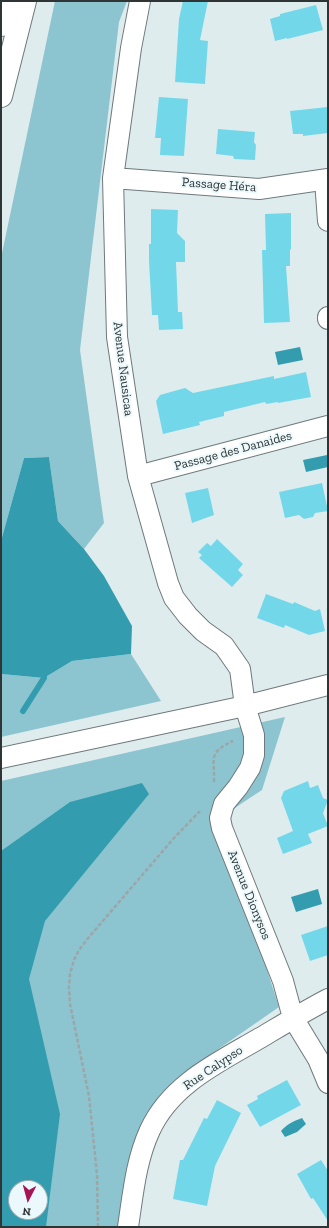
<!DOCTYPE html>
<html>
<head>
<meta charset="utf-8">
<style>
	body { margin:0 }
	#map { position:relative; width:329px; height:1228px; overflow:hidden; background:#dfecee; font-family:"Zilla Slab",serif }
	canvas { display:block }
	.frame { position:absolute; inset:0; border:2px solid #2f3435; pointer-events:none }
	.north { position:absolute; left:8px; top:1180px; width:40px; height:40px; box-sizing:border-box; background:#ecf9fc; border:1px solid #a0aaac; border-radius:50%; rotate:186deg; font-size:11px; font-weight:700; line-height:16px; text-align:center; color:#2f3435 }
	.north::after { content:''; display:block; margin:auto; width:14px; height:18px; background:#a51556; clip-path:polygon(50% 0,100% 100%,50% 72%,0 100%) }
</style>
</head>
<body>
<div id="map">
<canvas width="329" height="1228"></canvas>
<div class="frame"></div>
<div class="north">N</div>
</div>
<script>
const ctx = document.querySelector('canvas').getContext('2d');
ctx.lineJoin = 'round';
function fill(path, color) {
  ctx.fillStyle = color;
  ctx.fill(path, 'evenodd');
}
function trace(path, color, width, dash) {
  ctx.strokeStyle = color;
  ctx.lineWidth = width;
  ctx.lineCap = dash ? 'butt' : 'round';
  ctx.setLineDash(dash || []);
  ctx.stroke(path);
}
function drawText(font, color, halo, rows, align = 'center') {
  ctx.font = font + ' "Zilla Slab",serif';
  ctx.lineWidth = 4;
  ctx.setLineDash([]);
  ctx.textBaseline = 'middle';
  ctx.strokeStyle = halo;
  ctx.fillStyle = color;
  for (const [text, x, y, turn = 0] of rows) {
    ctx.save();
    ctx.translate(x, y);
    ctx.rotate((+turn || 0) * Math.PI / 180);
    ctx.textAlign = isNaN(turn) ? turn : align;
    if (halo) ctx.strokeText(text, 0, 0);
    ctx.fillText(text, 0, 0);
    ctx.restore();
  }
}
fill(new Path2D(`
	M55,1H127L119,22L80,350L104,523L84,549L58,521L49,457L24,458L1,541V258Z
	M131,654L161,701L1,737V674L44,678L72,661Z
	M285,717L262,790L218,819L279,1007L204,1059L148,1116L123,1227H1V781ZM16,1188H40V1212H16Z`), '#8cc5d0');
fill(new Path2D(`
	M300,347L303,360L278,365L275,352Z
	M327,455L328,467L306,472L303,460Z
	M49,457L58,521L84,549L104,576L132,626L131,654L72,661L44,678L1,674V541L24,458Z
	M142,783L149,794L45,921L29,979L60,1114L46,1227H1V851L70,802ZM16,1188H40V1212H16Z
	M318,889L322,904L296,912L291,897Z
	M302,1118L306,1124L297,1132L285,1137L281,1131C287,1124 294,1121 302,1118Z`), '#339daf');
trace(new Path2D(`
	M23,711L44,678V671`), '#339daf', 6);
fill(new Path2D(`
	M183,1H208L200,40L208,41L205,84L175,82L179,19Z
	M316,5L323,30L287,39V38L275,41L270,19L280,16V14Z
	M159,97L188,99L184,156L160,155L161,138H155Z
	M328,107V133L303,136V134H293L290,111Z
	M218,129L255,132L254,142L256,145L255,160L234,159L233,156L216,154Z
	M151,209L178,210L177,233L185,241V262H176L178,312H182L183,329L159,330L158,315H152L149,261V244H151Z
	M291,213V250L290,249V266H286L290,322L264,323L262,250H266L265,214Z
	M306,372L311,397L278,403V402L266,404L265,402L224,412V416L199,422L200,425L163,434L156,401L160,395L185,388L193,393L274,376V379Z
	M322,483L328,511L315,513L313,517L304,519L299,515L285,518L279,492Z
	M208,488L214,515L192,523L185,493Z
	M217,539L243,564L238,570L243,575L232,587L199,558L202,555L198,552L207,543L211,546Z
	M266,594L293,604L294,602L315,611L320,609L325,631L309,635L285,625L284,628L257,618Z
	M308,781L310,788L318,785L323,798L328,800L323,813L328,826L308,834L312,843L283,854L277,838L293,831L281,798L284,791Z
	M328,926V955L310,961L301,935Z
	M287,1080L301,1105L260,1127L247,1105L258,1099L257,1096Z
	M217,1100L241,1113L215,1166L207,1206L173,1199L180,1160H183L204,1118L207,1119Z
	M321,1160L328,1171V1221L313,1198L311,1199L297,1174Z`), '#73d7ea');
const street = new Path2D(`
	M140,1L131,48L113,178L117,337L138,476L168,583L174,598L188,616L203,631L224,646L240,669L245,706L254,735V755L250,768L238,787L224,804L220,818L222,828L283,981L293,1018L318,1059L328,1083
	M113,178L259,189L328,179
	M325,180L328,221
	M328,317V319
	M138,476L328,426
	M1,758L245,706L328,685
	M128,1227C133,1194 136,1160 150,1130C171,1084 219,1062 260,1038C282,1025 305,1011 328,999`);
const primary = new Path2D(`
	M1,25L7,1
	M1,96L25,1`);
trace(street, '#6e797c', 22);
trace(primary, '#6e797c', 24);
trace(new Path2D(`
	M214,782C215,758 207,753 233,741
	M98,1227L97,1175L89,1096L70,1004L69,987L70,974L74,960L79,950L89,937L174,838L200,811`), '#9ca6a8', 2.5, [4, 2]);
trace(street, '#fff', 20);
trace(primary, '#fff', 22);
drawText('13px', '#2f3435', '#ecf9fc', [
	["Passage Héra",219,185,4],
	["Avenue Nausicaa",123,369,83],
	["Passage des Danaides",233,451,-15],
	["Avenue Dionysos",249,895,68],
	["Rue Calypso",213,1068,-34]
]);
</script>
</body>
</html>
